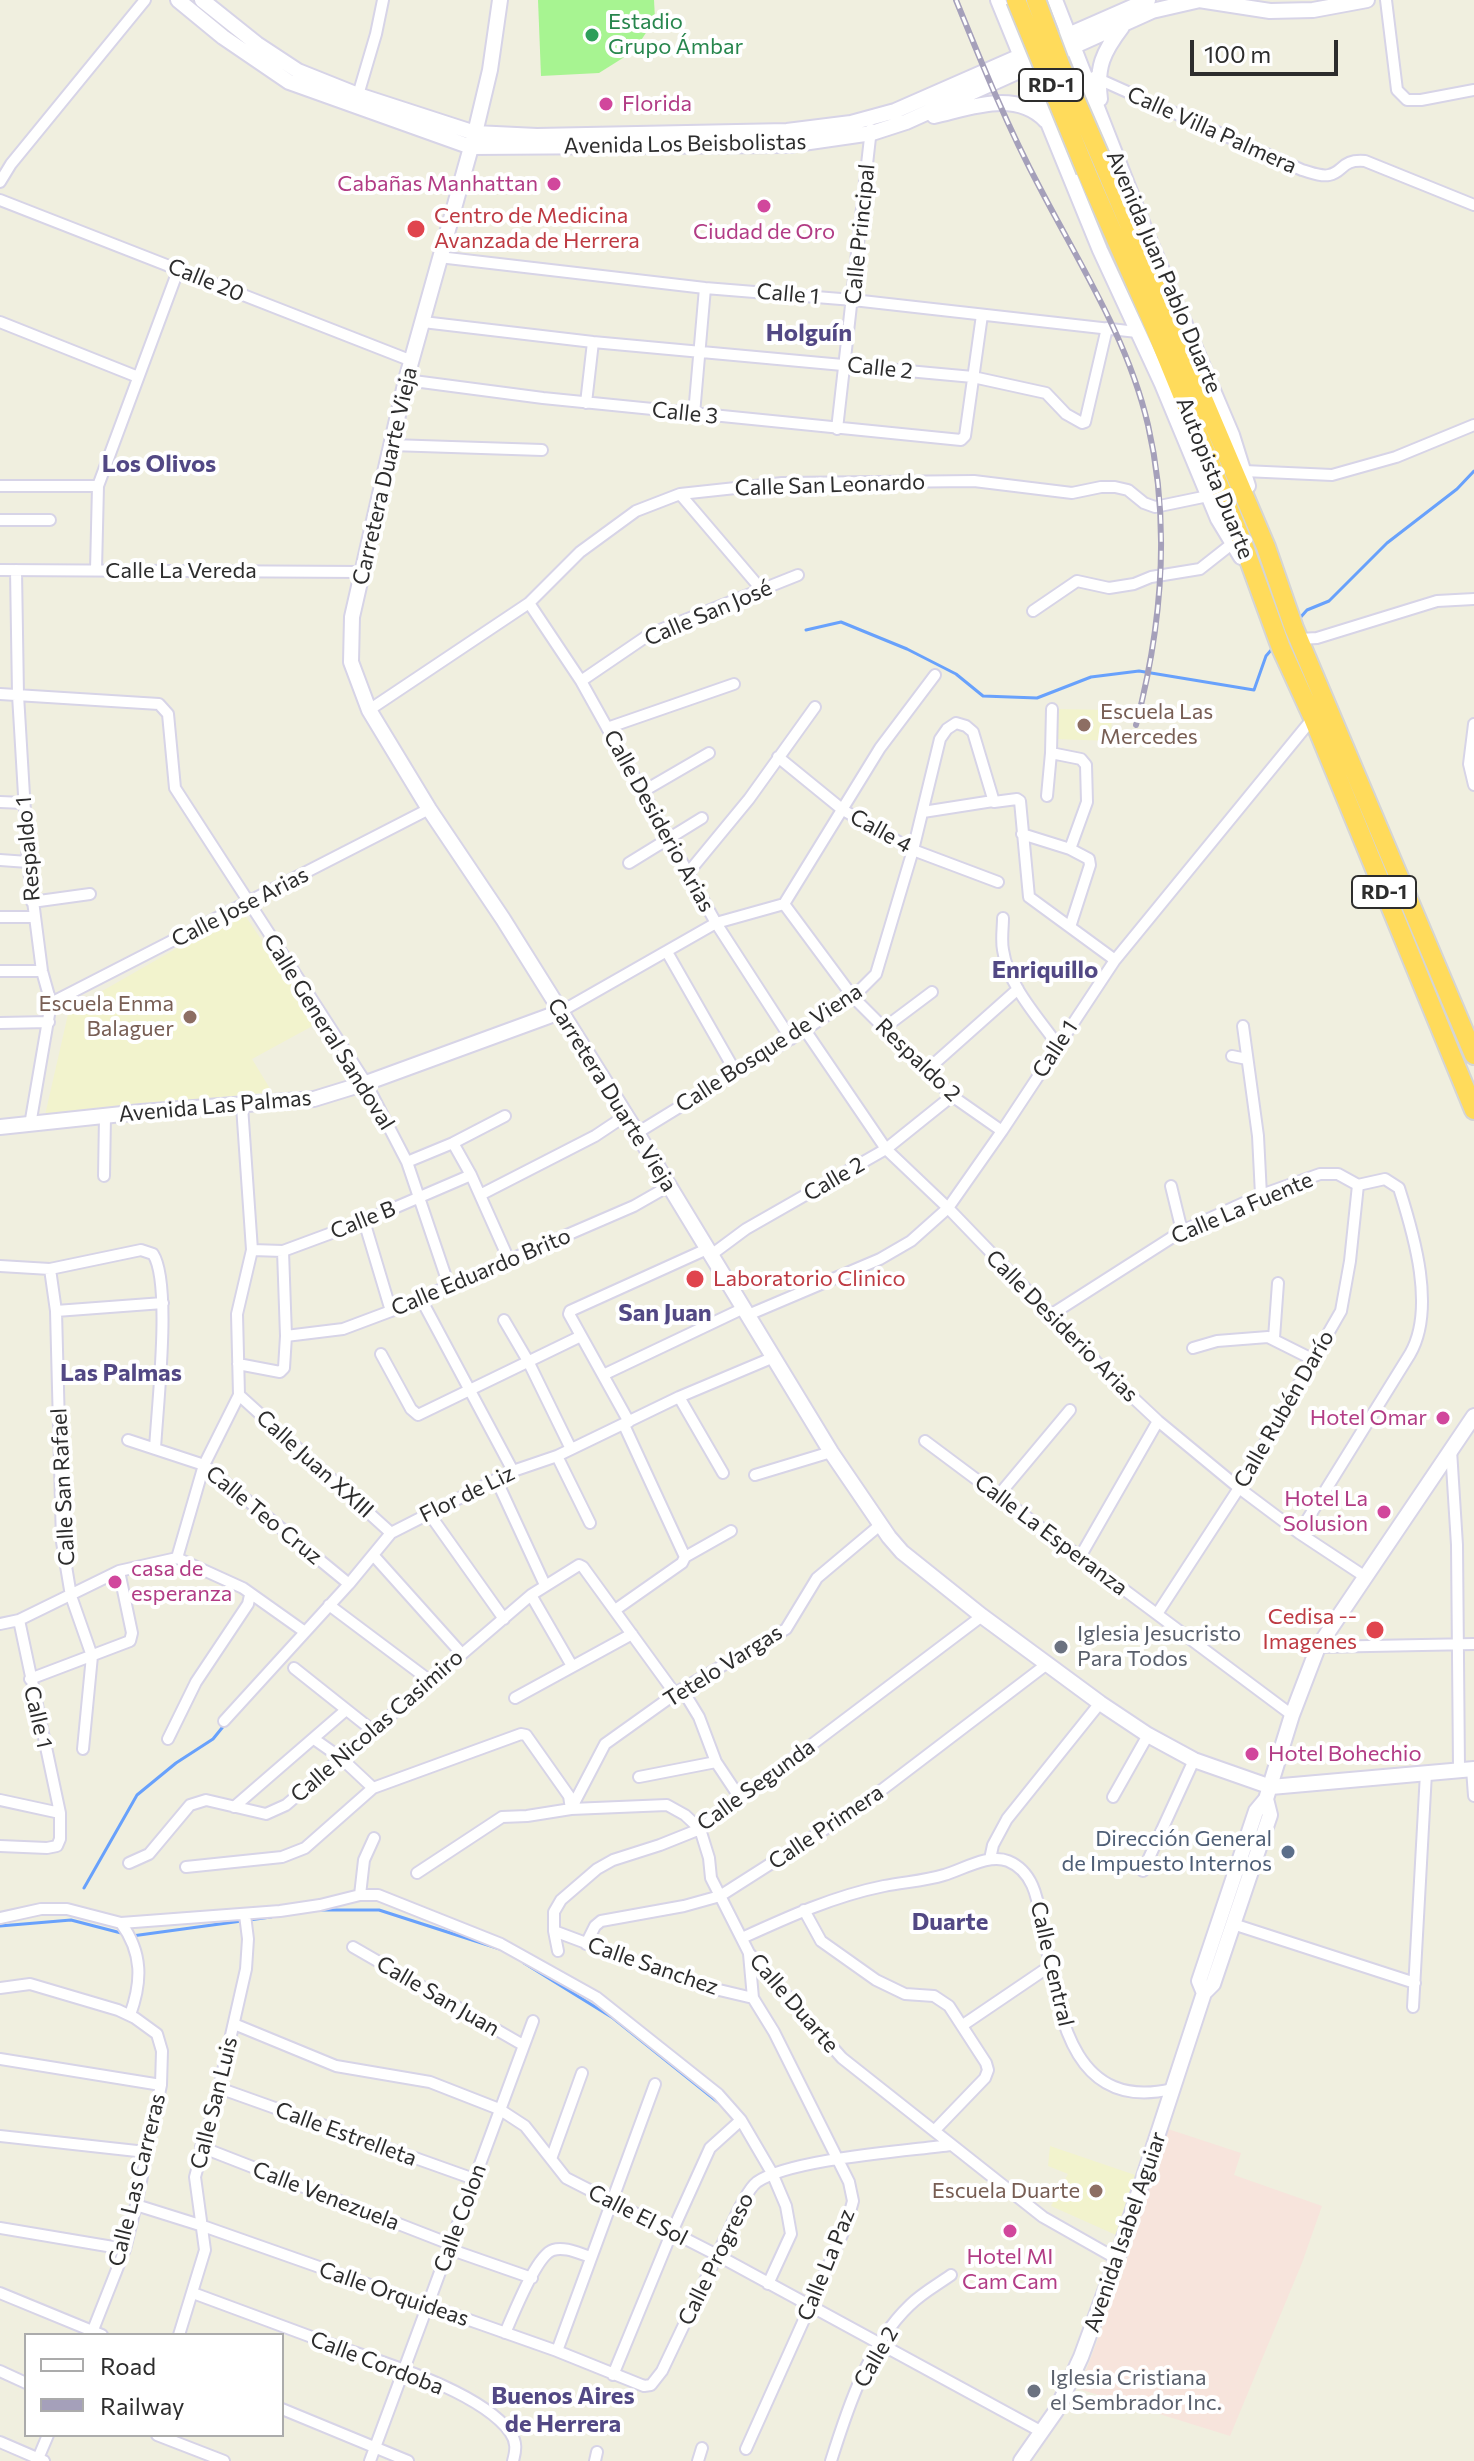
<!DOCTYPE html>
<html>
<head>
<meta charset="utf-8">
<style>
	body { margin:0 }
	#map { position:relative; width:1474px; height:2461px; overflow:hidden; background:#f0efdf; font-family:Commissioner,sans-serif }
	canvas { display:block }
	.legend { position:absolute; left:24px; top:2333px; width:260px; height:104px; box-sizing:border-box; background:#fff; border:2px solid #ababab; margin:0; padding:10px 14px; list-style:none; font-size:24px; color:#2d2d2d }
	.legend li { display:flex; align-items:center; gap:16px; height:40px }
	.legend b { width:40px; border:2px solid #ababab }
	.scale { position:absolute; left:1190px; top:40px; width:148px; height:36px; box-sizing:border-box; border:4px solid #2d2d2d; border-top:0; padding-left:10px; font-size:24px; line-height:28px; white-space:nowrap; color:#2d2d2d; -webkit-text-stroke:6px #fff; paint-order:stroke }
</style>
</head>
<body>
<div id="map">
<canvas width="1474" height="2461"></canvas>
<ul class="legend">
<li><b style="height:10px;background:#fff"></b>Road</li>
<li><b style="height:10px;background:#a5a0ba"></b>Railway</li>
</ul>
<div class="scale">100 m</div>
</div>
<script>
const ctx = document.querySelector('canvas').getContext('2d');
ctx.lineJoin = 'round';
function fill(path, color) {
  ctx.fillStyle = color;
  ctx.fill(path, 'evenodd');
}
function trace(path, color, width, dash) {
  ctx.strokeStyle = color;
  ctx.lineWidth = width;
  ctx.lineCap = dash ? 'butt' : 'round';
  ctx.setLineDash(dash || []);
  ctx.stroke(path);
}
function drawText(font, color, halo, rows, align = 'center') {
  ctx.font = font + ' Commissioner,sans-serif';
  ctx.lineWidth = 8;
  ctx.setLineDash([]);
  ctx.textBaseline = 'middle';
  ctx.strokeStyle = halo;
  ctx.fillStyle = color;
  for (const [text, x, y, turn = 0] of rows) {
    ctx.save();
    ctx.translate(x, y);
    ctx.rotate((+turn || 0) * Math.PI / 180);
    ctx.textAlign = isNaN(turn) ? turn : align;
    if (halo) ctx.strokeText(text, 0, 0);
    ctx.fillText(text, 0, 0);
    ctx.restore();
  }
}
fill(new Path2D(`
	M1057,709L1112,710L1111,741L1056,739Z
	M242,911L318,1023L252,1059L272,1092L45,1115L69,1010Z
	M1050,2146L1138,2176L1116,2235L1051,2206L1068,2174L1048,2166Z`), '#f2f3cd');
fill(new Path2D(`
	M1168,2129L1241,2153L1234,2175L1322,2206L1302,2263L1230,2436L1079,2389L1122,2275Z`), '#f7e4dc');
fill(new Path2D(`
	M538,0H654L655,19L634,51L599,73L541,76Z`), '#a7f491');
trace(new Path2D(`
	M1299,619L1307,610L1329,601L1387,543L1457,489L1474,471
	M806,630L841,622L907,649L956,674L983,696L1037,698L1091,677L1139,671L1254,690L1266,656L1272,649
	M84,1888L137,1795L176,1763L213,1739L226,1723
	M318,1910H379L500,1949
	M0,1926L71,1920L125,1934
	M132,1936L271,1917
	M524,1963L613,2018L719,2103`), '#68a1fc', 3);
const street = new Path2D(`
	M1386,0L1397,90L1407,100H1421L1474,90
	M1094,77L1302,170C1310,172 1320,177 1329,175C1344,172 1341,159 1365,161L1474,205
	M358,95L376,34L383,0
	M0,182L11,164L145,0
	M0,200L412,361
	M439,257L705,288L853,300L1137,332
	M0,322L138,377
	M423,322L593,342L973,377L1046,393L1066,414L1082,423L1085,422L1107,328
	M406,380L543,398L961,440L965,436L982,315
	M586,403L593,342
	M694,414L705,288
	M837,429L871,129
	M391,445L542,450
	M1244,471L1332,475L1396,457L1474,425
	M0,486H98
	M680,494L761,589
	M0,520H50
	M0,570L362,572
	M16,570L18,695L28,862L42,971L51,1003L30,1125
	M96,570L98,486L179,268
	M529,603L581,681L716,923L791,1039
	M1033,611L1077,581L1109,588L1134,584L1151,577L1200,569L1233,543
	M1300,639L1317,638L1437,601L1474,599
	M581,681L650,634L798,575
	M0,694L159,704L168,714L175,788L366,1083L407,1162L449,1286
	M1052,709L1051,753L1081,759L1086,765L1087,802L1070,849
	M369,710L529,603L580,552L636,511L680,494L782,483L974,481L1072,493L1101,487H1115L1128,490L1144,503L1155,507L1208,496
	M1474,724L1469,764L1474,785
	M607,728L734,684
	M778,757L843,810L913,850L998,882
	M642,792L709,753
	M1047,796L1051,753
	M0,802L24,803
	M923,812L993,801
	M1022,834L1070,849L1089,859L1090,865L1070,927
	M0,860L28,862
	M629,863L702,818
	M688,873L749,799L815,707
	M32,902L90,894
	M784,904L853,997L952,1096L1002,1131
	M0,917H34
	M1003,918C1003,928 1001,940 1003,950C1008,985 1037,1016 1057,1044
	M667,952L735,1071
	M0,971H42
	M51,1003L429,809
	M560,1012L716,923L784,904L880,748L935,675
	M0,1023L49,1022
	M1243,1026L1258,1136L1261,1195
	M884,1028L932,992
	M805,1030L886,1149L948,1208L1110,1376L1158,1421L1239,1488L1299,1533L1364,1576
	M1232,1056L1247,1059
	M927,1070L1018,989
	M637,1133L805,1030L853,997L876,974L913,850L940,739L947,729L956,723L966,726L973,732L994,802L1017,799L1020,801L1029,897L1115,960
	M453,1143L471,1175L509,1260
	M407,1162L453,1143L505,1116
	M104,1176L105,1116
	M1171,1186L1182,1231
	M480,1195L595,1136L625,1116
	M364,1221L391,1311
	M252,1250L283,1251L364,1221L471,1175
	M711,1255L746,1229L886,1149L952,1096
	M0,1266L50,1269L141,1250L153,1254C172,1283 157,1409 155,1449
	M50,1269L56,1311L62,1542L71,1596L92,1656L83,1749
	M421,1299L513,1471
	M56,1311L163,1303
	M748,1315L880,1259L911,1241L948,1208L1002,1131L1115,960L1313,718
	M1049,1316L1182,1231L1261,1195L1320,1174H1338L1358,1185
	M504,1320L528,1361L571,1449
	M286,1336L343,1329L391,1311L634,1206L669,1186
	M1274,1338L1278,1283
	M1193,1348L1217,1341L1268,1337L1314,1360
	M381,1354L411,1409L418,1415L581,1336
	M238,1364L280,1372L284,1368L286,1336L283,1251
	M603,1375L744,1308
	M239,1395L391,1533
	M679,1397L723,1473
	M629,1422L569,1314L570,1311L707,1249
	M624,1425L685,1557
	M128,1440L204,1465L349,1584
	M925,1441L1292,1715
	M1451,1450L1457,1545L1459,1768
	M557,1456L590,1523
	M755,1475L831,1452
	M496,1479L545,1585
	M998,1496L1070,1410
	M428,1512L504,1619
	M1299,1533L1410,1354C1436,1309 1414,1235 1399,1188L1385,1179L1358,1185
	M374,1556L461,1653
	M1080,1557L1158,1421
	M177,1558L204,1465L239,1395L237,1314L252,1250L242,1106
	M177,1558L243,1588L305,1632
	M531,1595L572,1666
	M329,1605L429,1680
	M615,1610L682,1563L685,1557L731,1531
	M1157,1614L1239,1488L1341,1311L1350,1261L1358,1185
	M0,1624L19,1620L119,1571L177,1558
	M1318,1647L1474,1644
	M294,1668L372,1730
	M30,1679L130,1641L132,1633L119,1571
	M682,1689L699,1717L716,1762L740,1798
	M515,1698L632,1634
	M224,1721L349,1584L391,1533L513,1471L557,1456L679,1397L774,1357
	M168,1739L196,1682L248,1604L250,1595
	M314,1739L341,1758L373,1788
	M1472,1769L1474,1796
	M639,1777L716,1762
	M1113,1797L1148,1735
	M0,1800L60,1813
	M234,1807L346,1710
	M571,1809L605,1744L682,1689L786,1629L817,1578L880,1525
	M0,1846L47,1848L57,1846L60,1839V1813L19,1620
	M990,1859L993,1845L1007,1819L1100,1703
	M129,1863L149,1854L190,1805L206,1800L266,1814L286,1805L531,1595L579,1565L583,1567L676,1695
	M186,1867L282,1857L305,1848L373,1788L521,1734L526,1735L569,1796L571,1809
	M1143,1871L1194,1760
	M417,1873L502,1817L527,1816L571,1809L667,1805L685,1815L700,1829L709,1858L711,1878L749,1953L842,2058L1043,2217L1117,2259
	M360,1895L364,1860L374,1838
	M804,1910L821,1941L876,1980L905,1994L934,1996L949,2006L986,2063L988,2070L985,2078L934,2131
	M0,1918L41,1909H67L121,1923L280,1911L320,1905L360,1895H378L501,1944L596,1997L718,2094L741,2120L772,2173L786,2206L791,2234L768,2284
	M121,1923C143,1953 142,1982 130,2015
	M1233,1924L1415,1983
	M554,1931L698,1985L753,1998
	M742,1938C788,1917 834,1896 884,1886C904,1882 925,1881 944,1875C962,1870 989,1853 1008,1861C1037,1873 1038,1906 1044,1933C1058,2008 1069,2113 1172,2089
	M586,1944L595,1926L601,1921L684,1906L720,1896L858,1808L1047,1664
	M353,1947L523,2045
	M558,1951L554,1931V1912L561,1900L597,1869L613,1860L660,1845L700,1829L982,1616
	M0,1988L30,1984L118,2010L135,2018L157,2034L162,2051L161,2085L136,2205L125,2249L91,2335
	M1413,2007L1426,1773
	M234,2024L336,2066L430,2082L499,2109L525,2126L566,2178L717,2255L1042,2432
	M963,2025L1050,1966
	M0,2059L161,2085
	M219,2088L474,2179
	M0,2136L146,2152
	M201,2147L450,2244
	M551,2159L582,2073
	M136,2205L203,2226L557,2351L644,2386L651,2385L662,2371L740,2207C745,2199 749,2188 757,2182C790,2159 906,2151 951,2145
	M0,2228L125,2249
	M449,2249L532,2278
	M0,2293L102,2335
	M193,2293C241,2311 288,2328 336,2346C384,2363 480,2391 510,2432C517,2442 516,2450 513,2461
	M505,2333C513,2316 536,2255 553,2250C565,2246 580,2254 591,2257
	M179,2335L205,2250L195,2177L219,2088L246,1969L248,1939L245,1915
	M557,2351L655,2084
	M0,2371L26,2383
	M613,2375L671,2234L710,2148L741,2120
	M282,2409L408,2461
	M157,2435L224,2461
	M0,2442L44,2461
	M746,2449L846,2226L853,2201L849,2182L774,2032L753,1998L749,1954
	M37,2461L48,2435
	M370,2461L533,2021
	M595,2461L597,2452
	M698,2461L702,2448
	M831,2461C848,2407 868,2345 910,2305C922,2293 937,2285 951,2275`);
const secondary = new Path2D(`
	M178,0L223,37L289,82L471,147L789,145L872,133L906,122L1152,11L1200,0
	M202,0L257,44L298,71L358,95L475,133L537,136L787,131L851,123L895,111L1148,0
	M500,0L490,70L475,133L406,380L352,617L351,662L369,710L429,809L503,919L637,1133L831,1452L889,1537L902,1552L982,1616L1100,1703L1148,1735L1194,1760L1271,1787L1474,1769
	M998,0L1100,250L1162,384L1218,519L1241,557
	M1055,0L1147,235L1232,435L1248,486
	M1199,0L1270,11L1313,10L1367,0
	M1100,99C1096,67 1103,52 1122,27
	M934,116C970,108 1016,89 1046,121
	M0,1127L141,1112L314,1099L366,1083L560,1012
	M1204,1993L1199,1981L1256,1811L1266,1799L1292,1715L1318,1647L1474,1416
	M1021,2461L1056,2411L1081,2357L1117,2259L1204,1993L1213,1984L1270,1815L1266,1799`);
const highway = new Path2D(`
	M1103,163L1266,547L1294,628L1474,1055
	M1086,171L1154,326L1242,541L1281,648L1313,718L1474,1110`);
trace(street, '#d7d4e7', 14);
trace(secondary, '#d7d4e7', 18);
trace(highway, '#d5d5d5', 22);
trace(street, '#fff', 10);
trace(secondary, '#fff', 14);
trace(highway, '#ffdb5b', 18);
const rail = new Path2D(`
	M956,0C982,64 1008,128 1040,188C1080,265 1128,339 1148,425C1171,525 1162,626 1136,725`);
trace(rail, '#a5a0ba', 6);
trace(rail, '#fff', 3, [9]);
const highwayBridge = new Path2D(`
	M1016,0L1086,171
	M1036,0L1060,64L1103,163`);
trace(highwayBridge, '#d5d5d5', 22, []);
trace(highwayBridge, '#ffdb5b', 18);
for (const [x, y, r, color] of [
	[592,35,8,"#2e9e5b"],
	[606,104,8,"#d1479c"],
	[554,184,8,"#d1479c"],
	[764,206,8,"#d1479c"],
	[416,229,10,"#e0444e"],
	[1084,725,8,"#8d6e63"],
	[190,1017,8,"#8d6e63"],
	[695,1279,10,"#e0444e"],
	[1443,1418,8,"#d1479c"],
	[1384,1512,8,"#d1479c"],
	[115,1582,8,"#d1479c"],
	[1375,1630,10,"#e0444e"],
	[1061,1647,8,"#6b7280"],
	[1252,1754,8,"#d1479c"],
	[1288,1852,8,"#5c6f8a"],
	[1096,2191,8,"#8d6e63"],
	[1010,2231,8,"#d1479c"],
	[1034,2391,8,"#6b7280"]
]) {
  const dot = new Path2D();
  dot.arc(x, y, r, 0, 2 * Math.PI);
  ctx.fillStyle = color;
  ctx.fill(dot);
  trace(dot, '#fff', 3);
}
for (const [x, y, w] of [
	[1051,85,64],
	[1384,892,64]
]) {
  const box = new Path2D();
  box.roundRect(x - w / 2, y - 16, w, 32, 6);
  ctx.fillStyle = '#fff';
  ctx.fill(box);
  trace(box, '#2d2d2d', 2);
}
drawText('bold 20px', '#2d2d2d', null, [
	["RD-1",1051,85],
	["RD-1",1384,892]
]);
drawText('22px', '#27864d', '#fff', [
	["Estadio",608,22],
	["Grupo Ámbar",608,47]
], 'left');
drawText('22px', '#b23c85', '#fff', [
	["Florida",622,104],
	["Cabañas Manhattan",538,184,"right"],
	["Ciudad de Oro",764,232,"center"],
	["Hotel Omar",1427,1418,"right"],
	["Hotel La",1368,1499,"right"],
	["Solusion",1368,1524,"right"],
	["casa de",131,1569],
	["esperanza",131,1594],
	["Hotel Bohechio",1268,1754],
	["Hotel MI",1010,2257,"center"],
	["Cam Cam",1010,2282,"center"]
], 'left');
drawText('22px', '#2d2d2d', '#fff', [
	["Calle Villa Palmera",1212,130,24],
	["Avenida Los Beisbolistas",685,144,-1],
	["Calle Principal",860,234,-84],
	["Avenida Juan Pablo Duarte",1164,272,67],
	["Calle 20",206,280,22],
	["Calle 1",788,294,5],
	["Calle 2",880,368,6],
	["Calle 3",685,413,6],
	["Carretera Duarte Vieja",385,476,-77],
	["Autopista Duarte",1215,478,68],
	["Calle San Leonardo",830,485,-2],
	["Calle La Vereda",181,571],
	["Calle San José",708,613,-23],
	["Calle Desiderio Arias",659,821,61],
	["Calle 4",881,831,29],
	["Respaldo 1",28,849,-95],
	["Calle Jose Arias",240,907,-27],
	["Calle General Sandoval",329,1032,58],
	["Calle Bosque de Viena",769,1048,-33],
	["Calle 1",1055,1049,-57],
	["Respaldo 2",918,1060,44],
	["Carretera Duarte Vieja",612,1095,58],
	["Avenida Las Palmas",215,1106,-5],
	["Calle 2",834,1179,-30],
	["Calle La Fuente",1242,1208,-23],
	["Calle B",363,1220,-22],
	["Calle Eduardo Brito",481,1272,-23],
	["Calle Desiderio Arias",1062,1326,45],
	["Calle Rubén Darío",1284,1409,-60],
	["Calle Juan XXIII",315,1464,42],
	["Calle San Rafael",63,1487,-93],
	["Flor de Liz",467,1494,-26],
	["Calle Teo Cruz",264,1515,39],
	["Calle La Esperanza",1051,1535,37],
	["Tetelo Vargas",723,1666,-32],
	["Calle 1",38,1717,77],
	["Calle Nicolas Casimiro",377,1726,-41],
	["Calle Segunda",756,1785,-36],
	["Calle Primera",826,1827,-34],
	["Calle Central",1052,1964,77],
	["Calle Sanchez",653,1966,19],
	["Calle San Juan",438,1996,30],
	["Calle Duarte",794,2003,49],
	["Calle San Luis",214,2103,-76],
	["Calle Estrelleta",346,2134,20],
	["Calle Las Carreras",137,2180,-76],
	["Calle Venezuela",326,2196,21],
	["Calle El Sol",638,2215,27],
	["Calle Colon",460,2218,-70],
	["Avenida Isabel Aguiar",1125,2232,-71],
	["Calle Progreso",716,2259,-64],
	["Calle La Paz",826,2265,-68],
	["Calle Orquideas",394,2294,19],
	["Calle 2",876,2357,-60],
	["Calle Cordoba",377,2363,21]
]);
drawText('22px', '#be3a42', '#fff', [
	["Centro de Medicina",434,216],
	["Avanzada de Herrera",434,241],
	["Laboratorio Clinico",713,1279],
	["Cedisa --",1357,1617,"right"],
	["Imagenes",1357,1642,"right"]
], 'left');
drawText('22px', '#785e54', '#fff', [
	["Escuela Las",1100,712,"left"],
	["Mercedes",1100,737,"left"],
	["Escuela Enma",174,1004],
	["Balaguer",174,1029],
	["Escuela Duarte",1080,2191]
], 'right');
drawText('22px', '#5b616d', '#fff', [
	["Iglesia Jesucristo",1077,1634],
	["Para Todos",1077,1659],
	["Iglesia Cristiana",1050,2378],
	["el Sembrador Inc.",1050,2403]
], 'left');
drawText('22px', '#4e5e75', '#fff', [
	["Dirección General",1272,1839],
	["de Impuesto Internos",1272,1864]
], 'right');
drawText('bold 24px', '#524884', '#fff', [
	["Holguín",809,333],
	["Los Olivos",159,464],
	["Enriquillo",1045,970],
	["San Juan",665,1313],
	["Las Palmas",121,1373],
	["Duarte",950,1922],
	["Buenos Aires",563,2396],
	["de Herrera",563,2424]
]);
</script>
</body>
</html>
